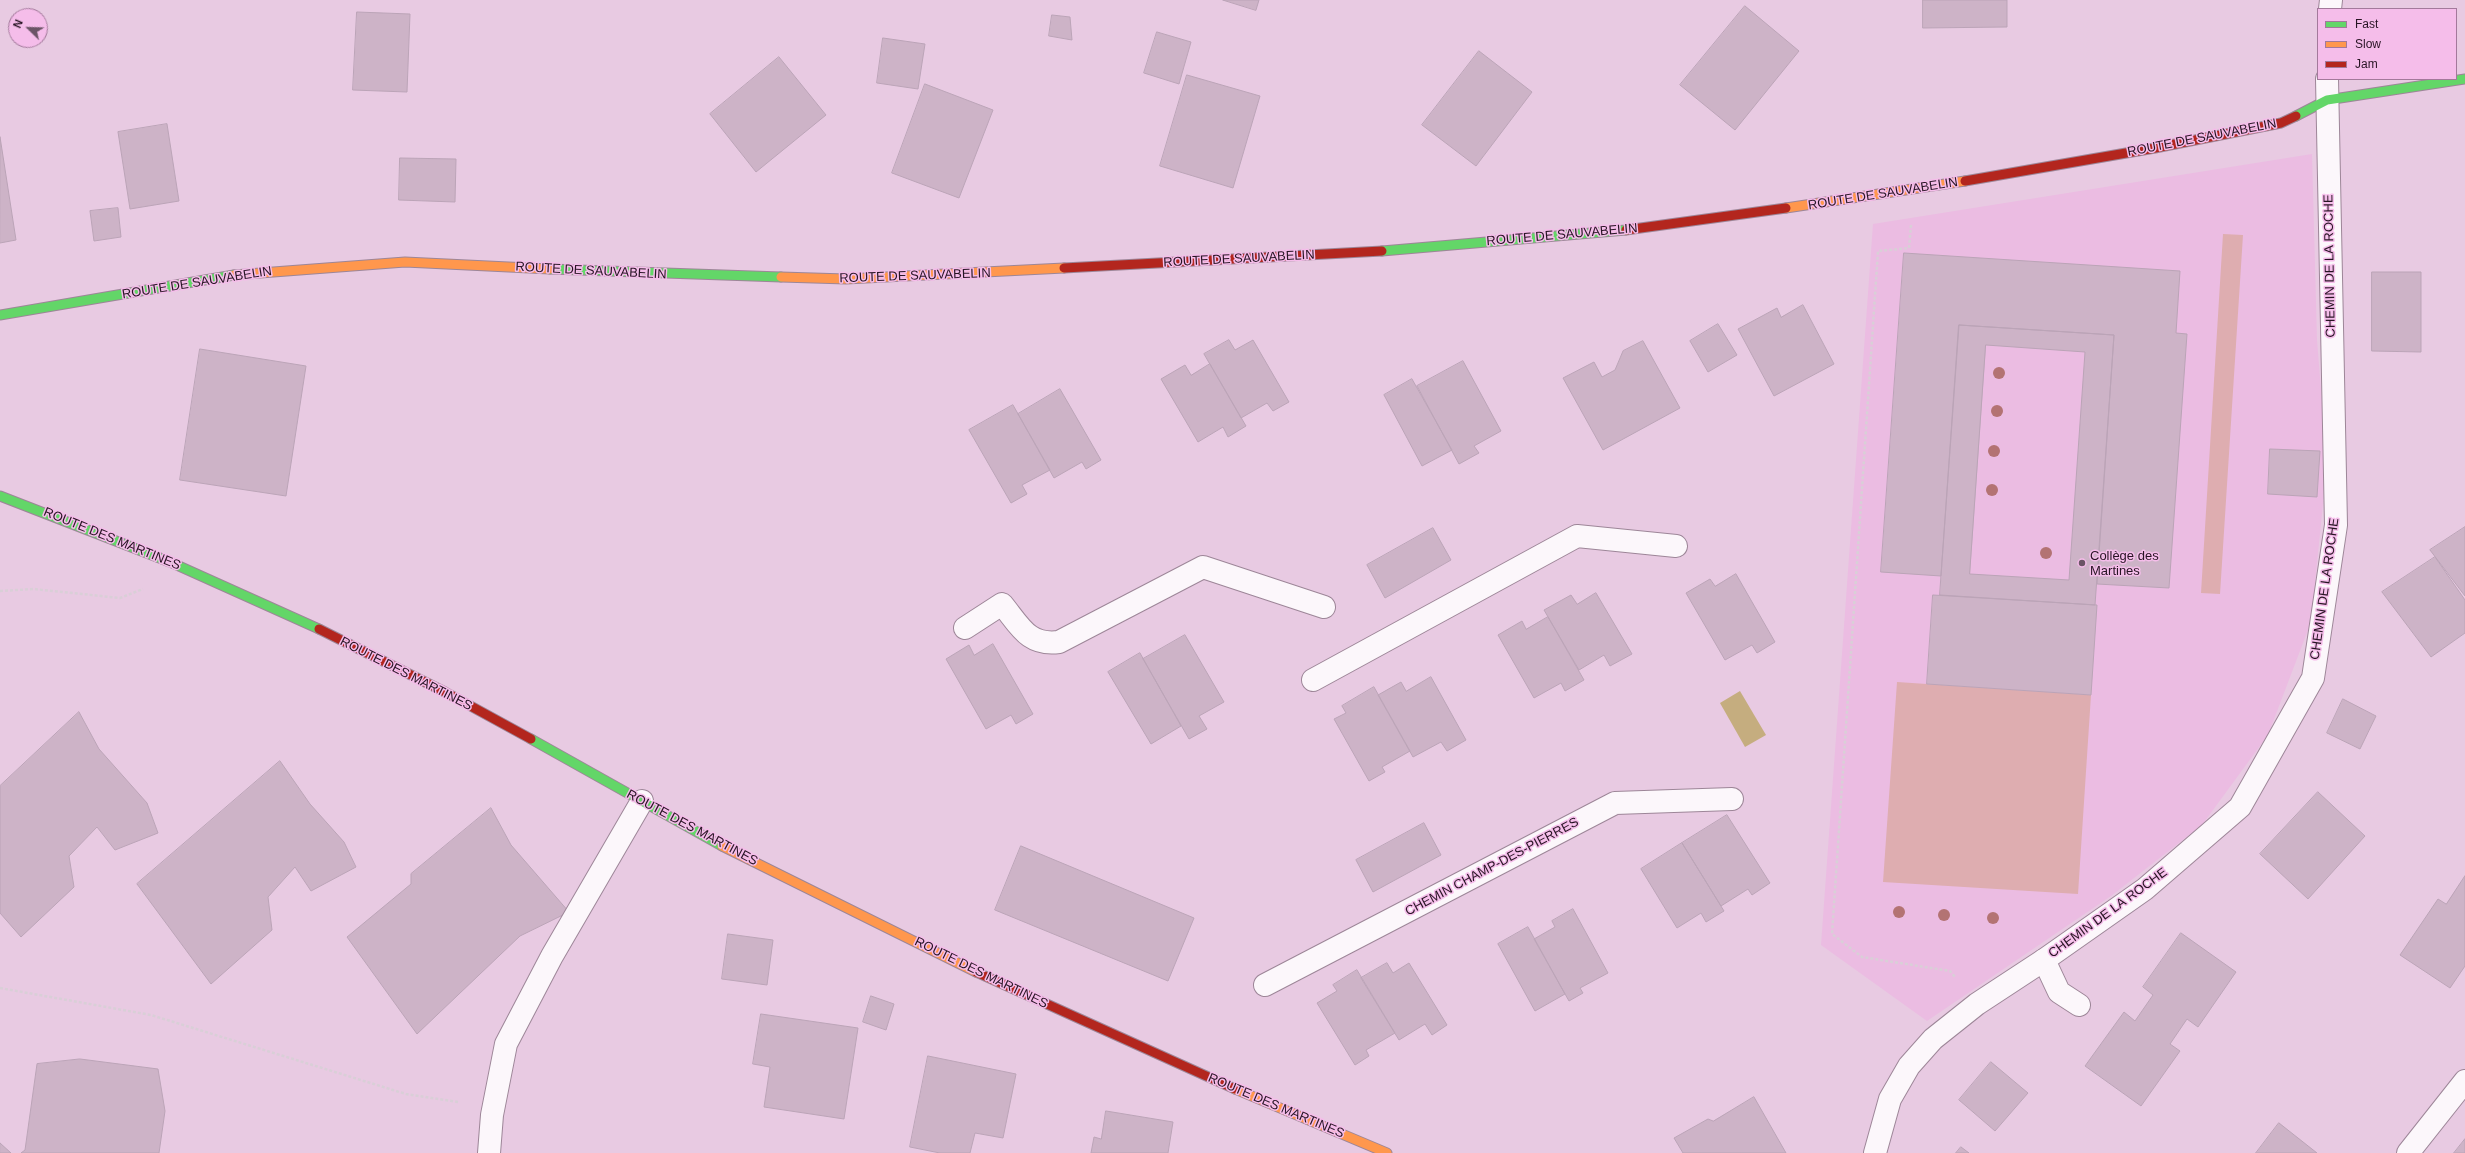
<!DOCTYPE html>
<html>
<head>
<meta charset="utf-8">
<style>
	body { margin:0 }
	#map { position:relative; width:2465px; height:1153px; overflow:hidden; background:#e8cae2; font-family:Arial,sans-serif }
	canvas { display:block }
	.legend { position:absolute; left:2317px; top:8px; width:140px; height:72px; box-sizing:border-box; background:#f5bdea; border:1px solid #a3799b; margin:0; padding:5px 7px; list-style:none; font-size:12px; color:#281424 }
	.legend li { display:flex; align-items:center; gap:8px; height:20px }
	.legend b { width:20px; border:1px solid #a3799b }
	.north { position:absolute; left:8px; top:8px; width:40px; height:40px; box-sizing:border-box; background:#f5bdea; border:1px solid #a3799b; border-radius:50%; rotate:293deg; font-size:11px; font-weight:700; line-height:16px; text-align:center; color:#281424 }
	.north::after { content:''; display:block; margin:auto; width:14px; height:18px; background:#6b5466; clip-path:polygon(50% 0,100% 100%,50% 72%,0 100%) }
</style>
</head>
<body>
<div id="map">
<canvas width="2465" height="1153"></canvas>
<ul class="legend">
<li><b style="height:5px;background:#63d668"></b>Fast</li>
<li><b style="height:5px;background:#ff974d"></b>Slow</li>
<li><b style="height:5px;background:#b3261e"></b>Jam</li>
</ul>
<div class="north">N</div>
</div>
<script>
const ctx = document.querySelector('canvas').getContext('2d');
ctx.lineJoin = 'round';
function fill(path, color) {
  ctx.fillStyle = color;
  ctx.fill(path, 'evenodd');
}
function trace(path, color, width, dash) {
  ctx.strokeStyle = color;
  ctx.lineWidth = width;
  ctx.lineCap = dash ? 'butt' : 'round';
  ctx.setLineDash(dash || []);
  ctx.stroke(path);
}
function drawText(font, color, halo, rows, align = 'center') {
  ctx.font = font + ' Arial,sans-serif';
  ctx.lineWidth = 3;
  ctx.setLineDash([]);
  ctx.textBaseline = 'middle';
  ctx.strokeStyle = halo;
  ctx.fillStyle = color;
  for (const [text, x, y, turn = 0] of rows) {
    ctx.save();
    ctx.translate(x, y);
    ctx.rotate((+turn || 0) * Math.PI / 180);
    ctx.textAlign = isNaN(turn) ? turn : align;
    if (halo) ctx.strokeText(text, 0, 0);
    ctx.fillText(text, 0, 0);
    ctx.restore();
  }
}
fill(new Path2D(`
	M2312,154L2317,340L2324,427L2323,504L2311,622L2268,735L2202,825L2111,896L1927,1021L1821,945L1873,224Z`), '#ebbce2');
fill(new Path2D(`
	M2223,234L2243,235L2220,594L2201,593Z
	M1897,682L2091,695L2078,894L1883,882Z`), '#deadb0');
fill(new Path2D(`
	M1740,691L1766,735L1745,747L1720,703Z`), '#c5ad7f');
const building = new Path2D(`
	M1223,0H1259L1256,10Z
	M1923,0H2007V27L1923,28Z
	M1745,6L1799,51L1735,130L1680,85Z
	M357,12L410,14L407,92L353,90Z
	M1052,15L1070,17L1072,40L1049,36Z
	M1157,32L1191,42L1179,84L1144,73Z
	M883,38L925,44L918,89L877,83Z
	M1479,51L1532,92L1476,166L1422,125Z
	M779,57L826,115L756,172L710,114Z
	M1187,75L1260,96L1233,188L1160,166Z
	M925,84L993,110L959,198L892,173Z
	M167,124L179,201L130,209L118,132Z
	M0,137L16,240L0,243Z
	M400,158L456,159L455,202L399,200Z
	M118,208L121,237L94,241L90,211Z
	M1904,253L2180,271L2176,333L2187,334L2169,588L2097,584L2114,335L1959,325L1941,576L1881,572Z
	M2372,272H2421V352L2372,351Z
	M1803,305L1834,364L1774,396L1738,329L1777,308L1781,317Z
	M1718,324L1737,355L1708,372L1690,341Z
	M1959,325L2114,335L2095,605L1940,595ZM1986,345L2085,352L2069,580L1970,574Z
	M1229,340L1235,350L1253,340L1289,402L1273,411L1267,403L1241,418L1204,354Z
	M1643,341L1680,408L1603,450L1563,378L1594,362L1602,377L1615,370L1623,351Z
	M200,349L306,366L286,496L180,480Z
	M1463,361L1501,431L1474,446L1479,453L1459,464L1417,386Z
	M1210,364L1246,426L1228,437L1223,427L1198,442L1161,379L1185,365L1191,375Z
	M1412,379L1452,450L1422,466L1384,395Z
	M1060,389L1101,460L1086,469L1082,462L1054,478L1018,414Z
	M1013,405L1050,470L1022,485L1027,494L1011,503L969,430Z
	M2270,449L2320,451L2317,497L2268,494Z
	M2465,527V596L2430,550Z
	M1433,528L1451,560L1385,598L1367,565Z
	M2435,557L2465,600V633L2431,657L2382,592Z
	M1736,574L1775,642L1757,653L1752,645L1725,660L1686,593L1710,579L1715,586Z
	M1596,593L1632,654L1610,666L1604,655L1579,670L1544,610L1571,595L1577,604Z
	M1933,595L2097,605L2091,695L1927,684Z
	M1548,617L1584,680L1565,691L1561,683L1534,698L1498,635L1522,621L1526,629Z
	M1185,635L1224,702L1199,716L1207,729L1189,739L1143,659Z
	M993,644L1033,714L1016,724L1011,715L986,729L946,659L969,645L974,655Z
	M1140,653L1181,726L1151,744L1108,672Z
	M1431,677L1466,740L1447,751L1441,742L1413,757L1378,695L1401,682L1406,691Z
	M1374,687L1410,751L1382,767L1385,772L1369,781L1334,719L1346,713L1342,706Z
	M2343,699L2376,716L2360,749L2327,733Z
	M79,712L99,749L147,803L158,833L115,850L97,827L69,856L74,887L21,937L0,913V786Z
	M280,761L310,804L344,842L356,867L311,891L295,867L268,897L272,930L211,984L137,884Z
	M2318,792L2365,836L2308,899L2260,854Z
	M491,808L511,845L569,912L520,936L417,1034L347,937L411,884V874Z
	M1727,815L1770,883L1752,895L1748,889L1721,906L1682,843Z
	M1424,823L1441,855L1373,892L1356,860Z
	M1682,843L1724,911L1706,922L1701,913L1677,928L1641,869Z
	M1021,846L1194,918L1168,981L995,910Z
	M2465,876V966L2450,988L2400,955L2438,899L2446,904Z
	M1573,909L1608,973L1580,988L1583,993L1569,1001L1534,939L1555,927L1552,921Z
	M1528,927L1565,994L1535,1011L1498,944Z
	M2181,933L2236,972L2198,1027L2187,1019L2170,1044L2180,1051L2141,1106L2085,1066L2124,1012L2135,1021L2153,995L2143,987Z
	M728,934L773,940L767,985L722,979Z
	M1387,963L1393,973L1409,963L1447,1025L1432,1035L1425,1024L1399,1040L1361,978Z
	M1357,970L1395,1033L1366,1050L1369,1056L1355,1065L1317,1003L1337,991L1333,985Z
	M871,996L894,1004L886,1030L863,1022Z
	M761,1014L858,1028L844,1119L764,1107L770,1067L753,1064Z
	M928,1056L1016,1074L1003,1138L975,1133L970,1153H940L910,1147Z
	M80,1059L158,1069L165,1111L159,1153H21L25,1150L37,1064Z
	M1991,1062L2028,1093L1995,1131L1959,1100Z
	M1754,1097L1786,1153H1683L1674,1138L1708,1119L1713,1121Z
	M1106,1111L1173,1122L1168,1153H1091L1094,1137L1101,1139Z
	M2279,1123L2317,1153H2256Z
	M2465,1139V1153H2454Z
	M0,1143L11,1153H0Z
	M1961,1147L1969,1153H1956Z`);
fill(building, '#cdb3c7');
trace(building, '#bba4b7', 1);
const lane = new Path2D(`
	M965,628L1002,604C1020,626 1028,646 1059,642L1203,567L1324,607
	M1313,680L1577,536L1676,546
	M2044,960L2059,992L2079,1005
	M1265,985L1615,803L1732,799
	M489,1153L492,1115L506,1044L552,956L642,801
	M2408,1153L2465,1081`);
const street = new Path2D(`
	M2330,9L2331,0
	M1875,1153L1890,1099L1909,1066L1933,1039L1977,1004L2044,960L2145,889L2240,807L2313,678L2336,525L2327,79`);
const fast = new Path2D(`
	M2296,116L2327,100L2465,79
	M1382,251L1626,230
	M550,269L781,277
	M0,315L234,275
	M0,496L170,562L319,629
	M531,739L722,846`);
const slow = new Path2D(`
	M1786,208L1965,181
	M234,275L405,262L550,269
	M781,277L846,279L1064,268
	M722,846L976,972
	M1235,1089L1387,1153`);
const jam = new Path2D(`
	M1965,181L2155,148L2281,123L2296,116
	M1626,230L1786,208
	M1064,268L1382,251
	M319,629L445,692L531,739
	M976,972L1235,1089`);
trace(lane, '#9d8698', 24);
trace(street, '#9d8698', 24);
trace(fast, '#9d8698', 11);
trace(slow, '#9d8698', 11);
trace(jam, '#9d8698', 11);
trace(new Path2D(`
	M1911,225L1909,248L1878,251L1832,934L1862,957L1950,971L1955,977
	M0,591L34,589L120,598L143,589
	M0,988L151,1015L406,1094L458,1102`), '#d9cfd7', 2.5, [3, 2]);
trace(lane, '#fcf7fb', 22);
trace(street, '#fcf7fb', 22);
trace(fast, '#63d668', 9);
trace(slow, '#ff974d', 9);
trace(jam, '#b3261e', 9);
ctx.fillStyle = '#b37373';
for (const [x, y] of [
	[1999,373],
	[1997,411],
	[1994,451],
	[1992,490],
	[2046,553],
	[1899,912],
	[1944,915],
	[1993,918]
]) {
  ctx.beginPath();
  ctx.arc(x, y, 6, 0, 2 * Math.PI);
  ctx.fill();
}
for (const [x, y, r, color] of [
	[2082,563,4,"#6b5466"]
]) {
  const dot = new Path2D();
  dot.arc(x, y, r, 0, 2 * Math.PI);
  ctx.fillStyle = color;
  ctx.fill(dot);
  trace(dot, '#f5bdea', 1.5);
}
drawText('13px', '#281424', '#f5bdea', [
	["ROUTE DE SAUVABELIN",2202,138,-11],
	["ROUTE DE SAUVABELIN",1883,194,-9],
	["ROUTE DE SAUVABELIN",1562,235,-5],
	["ROUTE DE SAUVABELIN",1239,259,-3],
	["CHEMIN DE LA ROCHE",2330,266,-91],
	["ROUTE DE SAUVABELIN",591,271,3],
	["ROUTE DE SAUVABELIN",915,276,-2],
	["ROUTE DE SAUVABELIN",197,283,-9],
	["ROUTE DES MARTINES",112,539,22],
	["CHEMIN DE LA ROCHE",2325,589,-82],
	["ROUTE DES MARTINES",406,674,27],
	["ROUTE DES MARTINES",692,828,28],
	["CHEMIN CHAMP-DES-PIERRES",1492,867,-28],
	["CHEMIN DE LA ROCHE",2108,913,-36],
	["ROUTE DES MARTINES",981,973,26],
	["ROUTE DES MARTINES",1276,1106,23]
]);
drawText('13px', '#281424', '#f5bdea', [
	["Collège des",2090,556],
	["Martines",2090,571]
], 'left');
</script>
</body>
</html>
